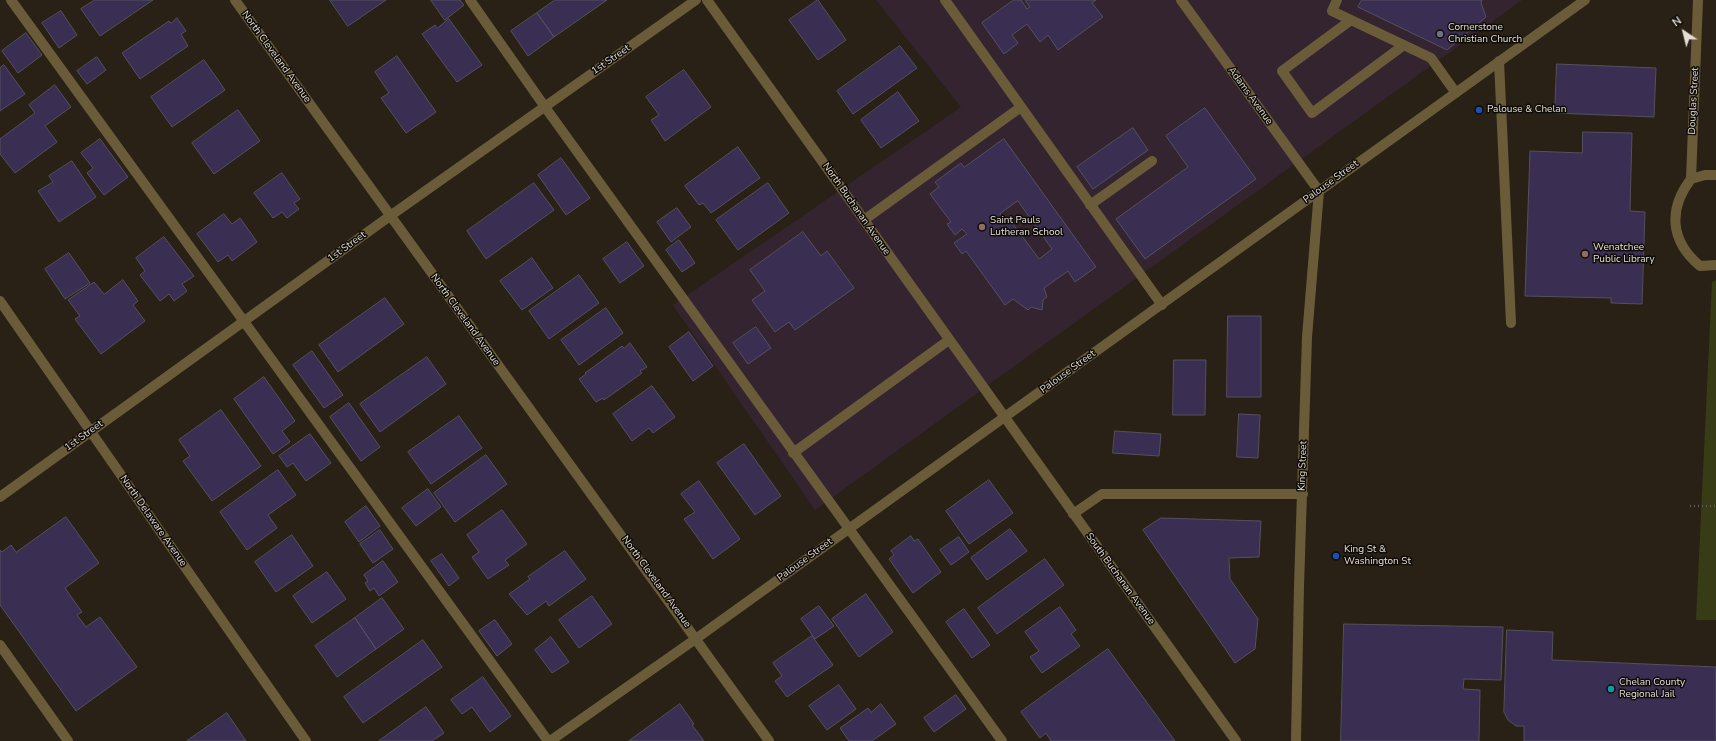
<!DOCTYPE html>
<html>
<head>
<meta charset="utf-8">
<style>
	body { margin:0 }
	#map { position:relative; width:1716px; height:741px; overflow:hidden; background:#292116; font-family:"Nunito Sans",sans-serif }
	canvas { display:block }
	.north { position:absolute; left:1664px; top:12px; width:40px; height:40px; -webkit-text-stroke:3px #0f0b07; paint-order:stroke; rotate:325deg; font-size:11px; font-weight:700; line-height:16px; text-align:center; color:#e3ddd6 }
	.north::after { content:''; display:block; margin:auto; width:14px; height:18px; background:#e3ddd6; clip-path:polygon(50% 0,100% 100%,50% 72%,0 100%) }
</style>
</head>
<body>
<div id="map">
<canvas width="1716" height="741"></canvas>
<div class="north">N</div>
</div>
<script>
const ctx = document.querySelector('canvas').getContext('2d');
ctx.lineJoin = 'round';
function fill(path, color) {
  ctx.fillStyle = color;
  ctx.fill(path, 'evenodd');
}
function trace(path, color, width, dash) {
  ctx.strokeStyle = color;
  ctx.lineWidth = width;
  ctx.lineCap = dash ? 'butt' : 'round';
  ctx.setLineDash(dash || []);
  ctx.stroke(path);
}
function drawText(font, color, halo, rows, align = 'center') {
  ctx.font = font + ' "Nunito Sans",sans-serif';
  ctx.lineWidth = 3;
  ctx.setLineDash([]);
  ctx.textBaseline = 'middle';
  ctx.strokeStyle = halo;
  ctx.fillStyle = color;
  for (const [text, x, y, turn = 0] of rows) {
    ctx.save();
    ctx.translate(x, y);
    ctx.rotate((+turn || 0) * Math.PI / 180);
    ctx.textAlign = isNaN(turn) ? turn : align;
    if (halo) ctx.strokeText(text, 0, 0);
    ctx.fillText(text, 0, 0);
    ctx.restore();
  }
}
fill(new Path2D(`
	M876,0H1522L815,510L673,305L961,107Z`), '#332430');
fill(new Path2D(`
	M1716,280V620H1696L1712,282Z`), '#373b16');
const building = new Path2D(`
	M95,0H153L100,36L81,9Z
	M330,0H386L348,26Z
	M431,0H460L464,5L445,20Z
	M555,0H607L554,37L537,13Z
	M818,0L846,40L818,60L789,20Z
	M1014,0H1021L1027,9L1030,7L1025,0H1096L1092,3L1103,17L1058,50L1048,35L1040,42L1027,24L1012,35L1018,43L1004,54L982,23Z
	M1362,0H1482L1481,3L1486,17L1447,50L1358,7Z
	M61,11L77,35L59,48L42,23Z
	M537,13L554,37L528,56L511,31Z
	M177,18L186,31L181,34L188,46L140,79L122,53L169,21L171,23Z
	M449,19L482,65L457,82L422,34L435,25L437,28Z
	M26,33L42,55L18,73L2,51Z
	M900,46L917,68L853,114L837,91Z
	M397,56L436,112L406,133L381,98L389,93L375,72Z
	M97,57L106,70L87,84L77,71Z
	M204,60L225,90L172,127L151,97Z
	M1557,64L1656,68L1654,117L1555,113Z
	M4,65L25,94L0,111V68Z
	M684,70L711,107L665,141L651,120L659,115L646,97Z
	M55,85L71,107L45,126L57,142L15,173L0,154V139L35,113L29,105Z
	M898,92L919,121L881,148L861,120Z
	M1205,108L1256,179L1145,259L1116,219L1188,167L1166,136Z
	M238,110L260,141L214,174L192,143Z
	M1133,128L1148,150L1093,189L1077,167Z
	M1583,132L1632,133L1630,211L1645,212L1642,304L1611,303V298L1525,296L1530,151L1582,153Z
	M100,139L128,177L104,195L87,173L93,168L81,153Z
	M1004,139L1096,267L1075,282L1068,271L1044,288L1047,297L1043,300L1042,310L1031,307L1028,310L1013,299L1005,305L966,251L962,254L954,243L967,234L962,229L955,235L947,224L951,222L930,194L939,187L935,182L961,163L964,167ZM1018,201L1052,249L1039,259L1008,217L1004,219L1000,214Z
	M738,147L760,178L711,213L703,203L699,205L685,186Z
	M561,158L590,198L566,215L538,175Z
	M72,161L96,197L59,222L38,191L53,182L49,176Z
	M282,173L300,199L294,203L299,209L287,218L282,212L273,218L254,193Z
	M534,183L554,210L486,259L467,231Z
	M768,183L789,213L738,250L716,220Z
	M677,208L691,227L671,242L657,222Z
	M224,214L232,224L240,218L257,242L232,261L228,255L218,262L197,234Z
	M803,232L821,256L827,251L854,288L795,330L789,322L775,332L752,300L765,291L750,270Z
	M164,237L194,276L182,284L187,291L174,301L169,294L160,301L140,275L145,271L136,258Z
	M679,240L695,263L682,272L666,250Z
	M627,242L644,266L620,283L603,259Z
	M69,253L90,283L65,299L45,269Z
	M532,258L553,288L522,310L500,281Z
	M579,275L599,303L549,339L529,311Z
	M123,280L138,301L133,305L145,321L101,354L75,319L80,316L68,300L94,282L104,294Z
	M385,298L404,324L338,372L319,345Z
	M606,308L623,333L579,365L561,340Z
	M1228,316H1261V397H1227Z
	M756,327L771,348L748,364L733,343Z
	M689,332L713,366L693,381L669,347Z
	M630,343L647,367L640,371L642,373L604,400L603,398L596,402L579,379L586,374L585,373L622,346L624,348Z
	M312,351L343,395L324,408L293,365Z
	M427,357L446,384L380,432L360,404Z
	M1174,360H1206L1205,415H1173Z
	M264,377L295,421L282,431L290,442L273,454L234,399Z
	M652,386L675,417L653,433L649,428L632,441L613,414Z
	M349,403L380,447L361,461L330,417Z
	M221,410L261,466L212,501L183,461L190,456L179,440Z
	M1239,414L1260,415L1258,458L1237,457Z
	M459,416L482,448L431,484L408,452Z
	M1115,431L1161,434L1159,456L1113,453Z
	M310,434L331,463L306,481L293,463L287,467L279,456Z
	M744,444L781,496L755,515L717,463Z
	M486,455L507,484L455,522L434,493Z
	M278,470L296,495L268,515L277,528L247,550L220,512Z
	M989,480L1013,513L969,544L946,511Z
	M699,481L740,539L713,559L684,519L695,512L681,494Z
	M428,489L441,507L416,526L402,508Z
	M366,506L380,526L359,542L345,522Z
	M502,510L527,544L505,560L509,565L488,579L472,557L479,552L467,535Z
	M66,517L99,563L65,588L82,612L77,615L86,627L100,617L137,667L76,711L0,605V550L2,552L11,545L16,552Z
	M1161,518L1261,521L1259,557L1229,558L1230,579L1258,619L1255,649L1235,663L1143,530Z
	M1010,529L1027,551L987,580L971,558Z
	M380,530L393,549L373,563L360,544Z
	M292,535L313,566L276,592L255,562Z
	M911,536L914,541L918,539L941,572L913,593L889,559L894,555L891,551Z
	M959,537L969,552L951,565L940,550Z
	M565,551L586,579L549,606L546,601L527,615L509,594L530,579L528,577Z
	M442,554L459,578L449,586L431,561Z
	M1045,559L1064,585L997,634L978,608Z
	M383,561L398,582L379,596L374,588L370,591L365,583L368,581L364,575Z
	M327,572L346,599L312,623L293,596Z
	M866,594L893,632L859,657L832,619Z
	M592,596L612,624L579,648L559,620Z
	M382,598L404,629L376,649L355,618Z
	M819,606L834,626L815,639L801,619Z
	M1060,607L1076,630L1071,634L1080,646L1042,673L1030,657L1039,651L1025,632Z
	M964,609L990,645L972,658L946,622Z
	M355,618L376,649L337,677L315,646Z
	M495,620L512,644L497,656L479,631Z
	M1344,624L1503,627L1501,680L1464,679L1463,689L1480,690L1479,741H1341Z
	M1507,630L1553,632L1552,660L1716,667V741H1524V726H1516L1508,720L1504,712Z
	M812,636L833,665L787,697L775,681L782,676L773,663Z
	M551,637L569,662L552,673L535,650Z
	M423,640L442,667L363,723L344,697Z
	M1108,649L1175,741H1051L1046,733L1040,738L1021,712Z
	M483,677L511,716L490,732L472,707L462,714L451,700Z
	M839,685L856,709L827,730L809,706Z
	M956,695L966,709L934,732L924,718Z
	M680,704L694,724L692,725L704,741H629Z
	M881,704L896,724L872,741H849L840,728L868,708L871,712Z
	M426,707L444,733L432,741H379Z
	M227,713L246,741H187Z`);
fill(building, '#3a2f52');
trace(building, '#54505e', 1);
trace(new Path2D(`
	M1690,506H1716`), '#625a51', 2.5, [1, 3]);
trace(new Path2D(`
	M11,0L548,741
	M235,0L769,741
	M470,0L545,107L1002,741
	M707,0L1236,741
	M945,0L1162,305
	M1181,0L1319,191
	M1337,0L1332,11L1431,58L1456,93
	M1698,0L1691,179C1668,209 1670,241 1700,266L1716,265
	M1351,20L1282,71L1312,113L1404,45
	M1499,61L1511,323
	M1691,179L1705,175H1716
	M1090,205L1152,161
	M864,220L1021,107
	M0,301L306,741
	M793,453L949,340
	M0,497L390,216L696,0
	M1073,514L1102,494H1303
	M0,645L68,741
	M550,741L697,638L1585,0
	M1296,741L1299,586L1307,337L1319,191`), '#6b5c39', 10);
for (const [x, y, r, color] of [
	[1440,34,4,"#6b7280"],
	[1479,110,4,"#1a4fb4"],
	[982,227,4,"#8d6e63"],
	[1585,254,4,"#8d6e63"],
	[1336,556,4,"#1a4fb4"],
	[1611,689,4,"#0f9aa8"]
]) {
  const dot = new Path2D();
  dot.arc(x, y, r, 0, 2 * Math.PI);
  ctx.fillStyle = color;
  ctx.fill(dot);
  trace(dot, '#0f0b07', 1.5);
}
drawText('10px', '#e3ddd6', '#0f0b07', [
	["Cornerstone",1448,28],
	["Christian Church",1448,40],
	["Palouse & Chelan",1487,110],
	["Saint Pauls",990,221],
	["Lutheran School",990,233],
	["Wenatchee",1593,248],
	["Public Library",1593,260],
	["King St &",1344,550],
	["Washington St",1344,562],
	["Chelan County",1619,683],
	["Regional Jail",1619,695]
], 'left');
drawText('10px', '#e3ddd6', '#0f0b07', [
	["North Cleveland Avenue",276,57,54],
	["1st Street",611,60,-35],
	["Adams Avenue",1250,96,54],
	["Douglas Street",1694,101,-87],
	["Palouse Street",1331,182,-36],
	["North Buchanan Avenue",856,209,55],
	["1st Street",347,247,-36],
	["North Cleveland Avenue",465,320,54],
	["Palouse Street",1068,372,-36],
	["1st Street",84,436,-36],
	["King Street",1303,466,-88],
	["North Delaware Avenue",153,521,55],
	["Palouse Street",805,560,-36],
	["South Buchanan Avenue",1120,579,54],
	["North Cleveland Avenue",656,582,54]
]);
</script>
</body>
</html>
